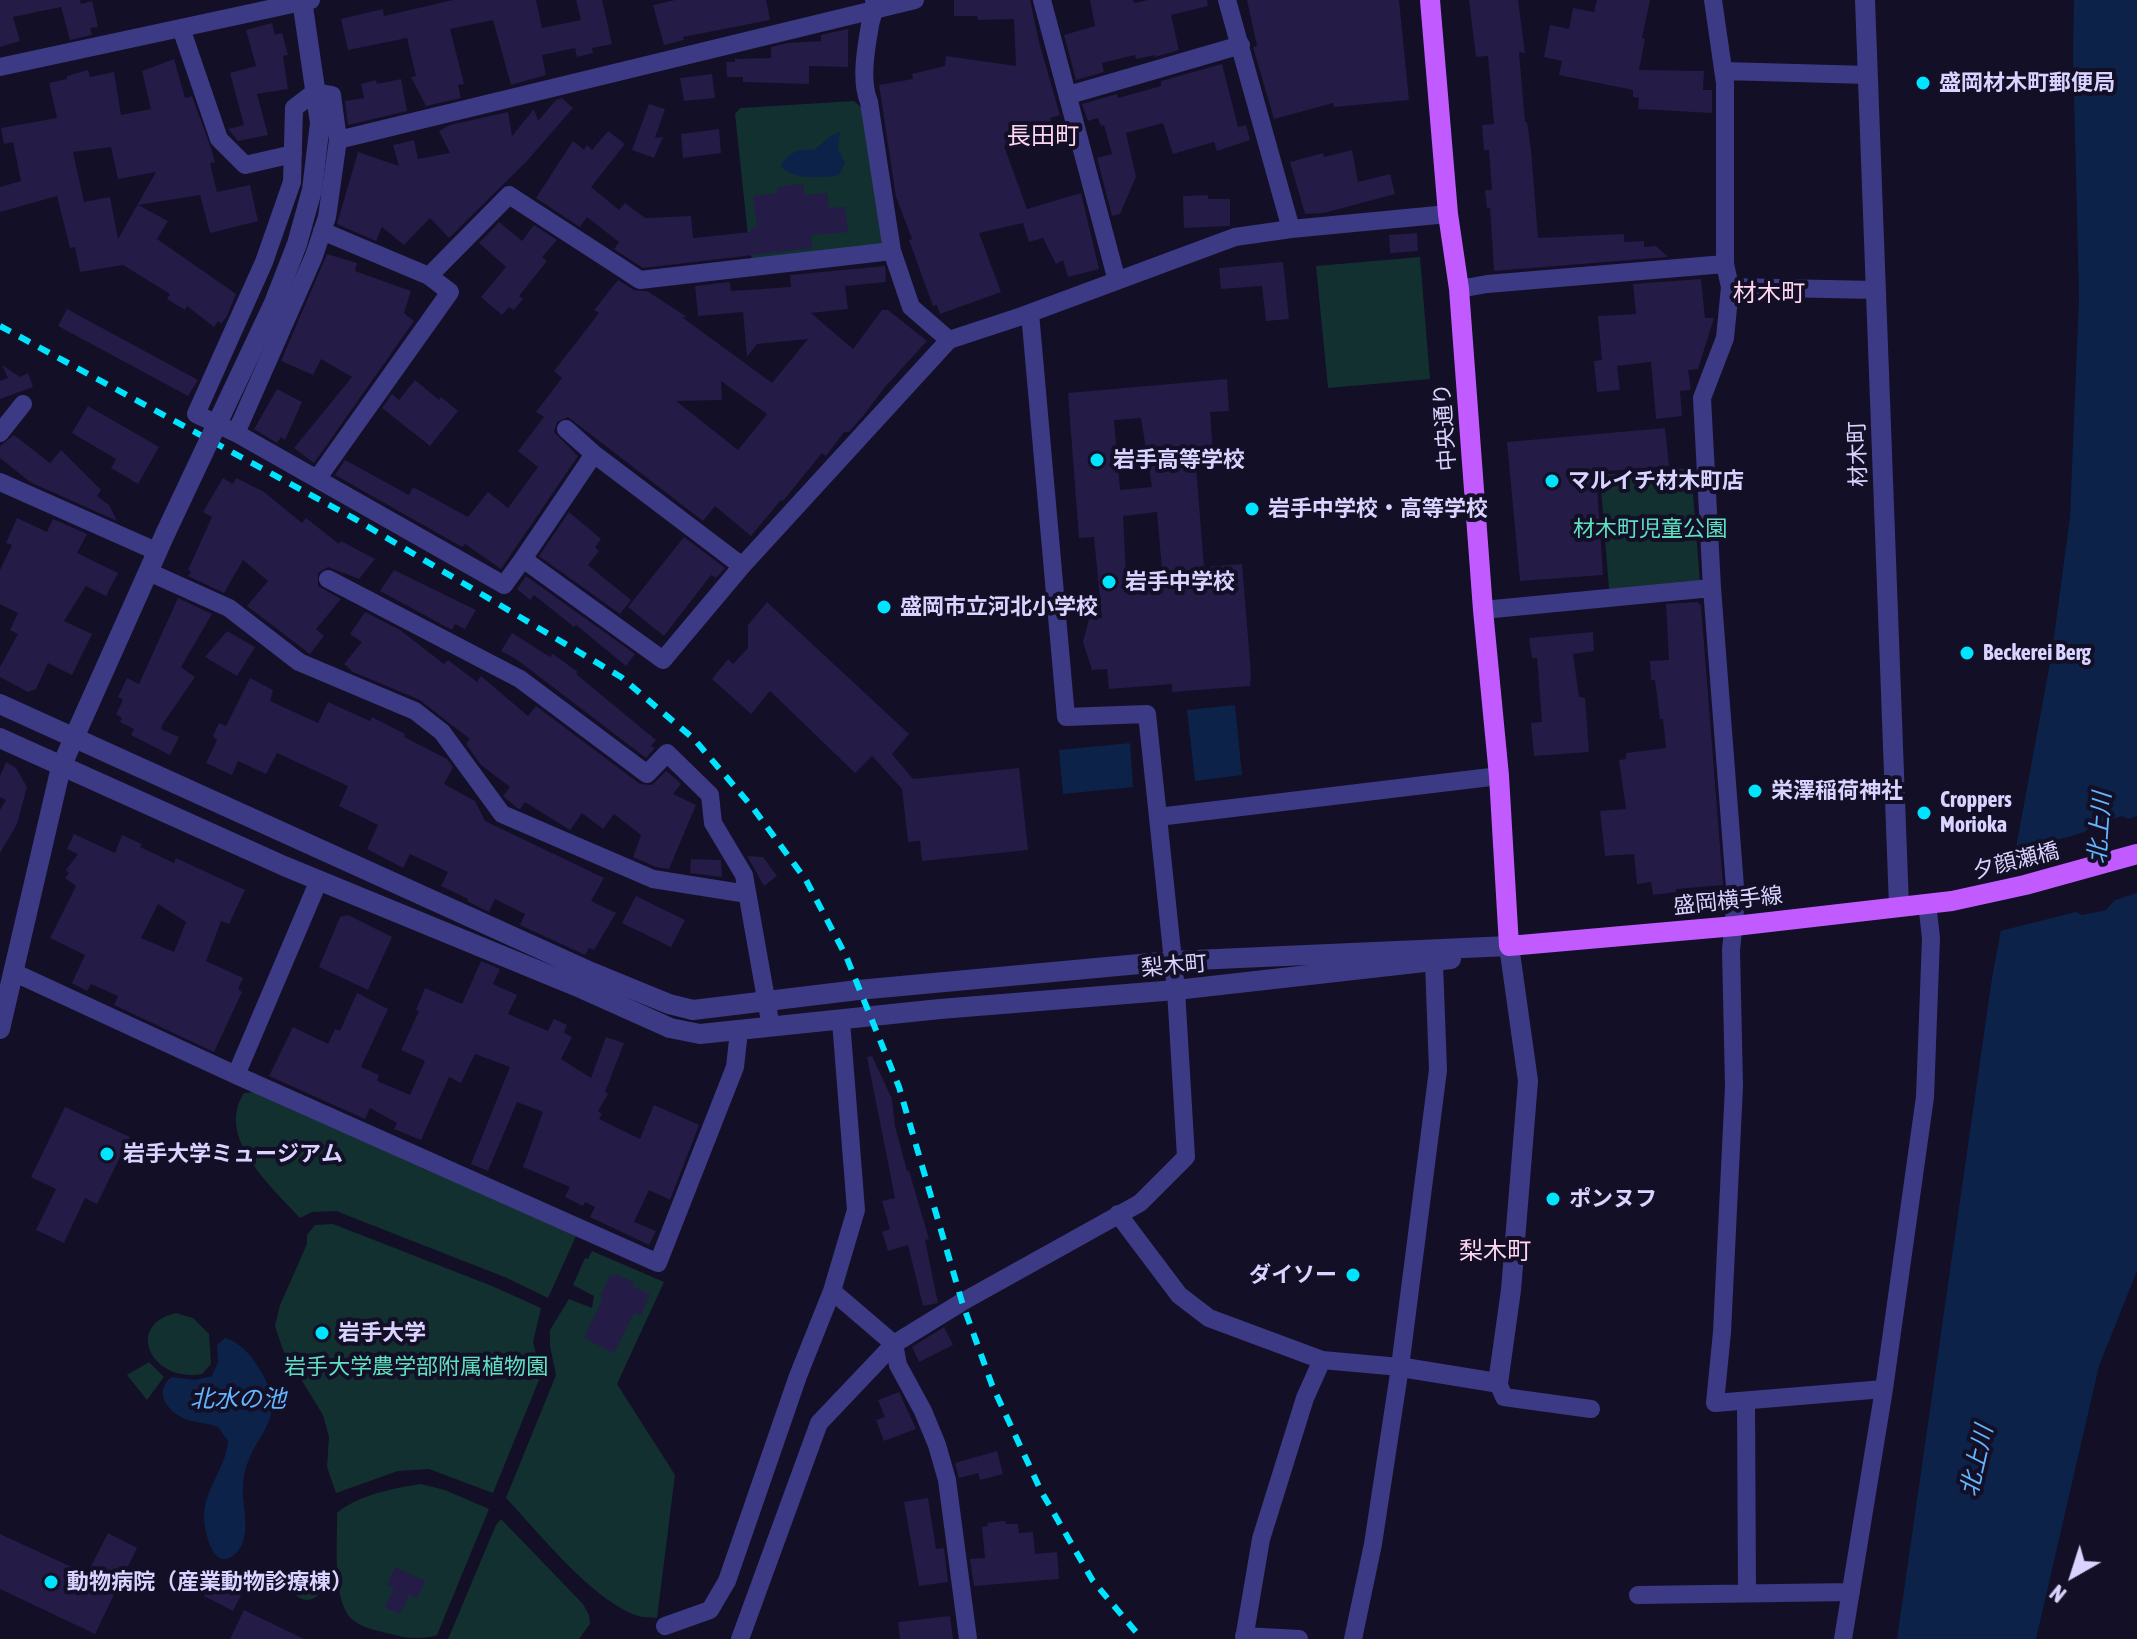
<!DOCTYPE html>
<html>
<head>
<meta charset="utf-8">
<style>
	body { margin:0 }
	#map { position:relative; width:2137px; height:1639px; overflow:hidden; background:#130f26; font-family:"Asap Condensed",sans-serif }
	canvas { display:block }
	.north { position:absolute; left:2033px; top:1535px; width:80px; height:80px; -webkit-text-stroke:6px #130f26; paint-order:stroke; rotate:219deg; font-size:22px; font-weight:700; line-height:32px; text-align:center; color:#d9d4ff }
	.north::after { content:''; display:block; margin:auto; width:28px; height:36px; background:#d9d4ff; clip-path:polygon(50% 0,100% 100%,50% 72%,0 100%) }
</style>
</head>
<body>
<div id="map">
<canvas width="2137" height="1639"></canvas>
<div class="north">N</div>
</div>
<script>
const ctx = document.querySelector('canvas').getContext('2d');
ctx.lineJoin = 'round';
function fill(path, color) {
  ctx.fillStyle = color;
  ctx.fill(path, 'evenodd');
}
function trace(path, color, width, dash) {
  ctx.strokeStyle = color;
  ctx.lineWidth = width;
  ctx.lineCap = dash ? 'butt' : 'round';
  ctx.setLineDash(dash || []);
  ctx.stroke(path);
}
function drawText(font, color, halo, rows, align = 'center') {
  ctx.font = font + ' "Asap Condensed","Noto Sans JP",sans-serif';
  ctx.lineWidth = 8;
  ctx.setLineDash([]);
  ctx.textBaseline = 'middle';
  ctx.strokeStyle = halo;
  ctx.fillStyle = color;
  for (const [text, x, y, turn = 0] of rows) {
    ctx.save();
    ctx.translate(x, y);
    ctx.rotate((+turn || 0) * Math.PI / 180);
    ctx.textAlign = isNaN(turn) ? turn : align;
    if (halo) ctx.strokeText(text, 0, 0);
    ctx.fillText(text, 0, 0);
    ctx.restore();
  }
}
fill(new Path2D(`
	M854,101L862,108L883,242L880,246L753,259L750,255L735,114L740,108Z
	M1420,257L1430,379L1328,388L1316,266Z
	M1691,468L1700,583L1609,589L1600,475Z
	M256,1092L576,1236L548,1298L507,1278L336,1211L312,1212L300,1218C272,1187 215,1138 244,1093Z
	M333,1224L492,1286L541,1308L533,1342L541,1375L493,1493L429,1469L398,1471L336,1493L327,1467L329,1437L323,1415L283,1350L275,1326L280,1305L307,1244V1235L315,1225Z
	M592,1251L664,1282L617,1384L675,1475L657,1618C651,1617 644,1618 638,1616C592,1600 540,1534 506,1498L556,1375L550,1346V1330L569,1299L592,1308L594,1296L573,1285L585,1258L588,1259Z
	M176,1313L193,1318L209,1334L211,1364L202,1374C151,1383 124,1325 176,1313Z
	M149,1362L164,1377L147,1400L127,1375Z
	M421,1484L445,1490L489,1509L437,1635C427,1639 407,1639 395,1635C383,1632 365,1629 354,1621C331,1604 338,1540 337,1513C358,1495 394,1488 421,1484Z
	M501,1519L583,1604L589,1615L590,1624L579,1639H448L496,1525Z
	M292 1585a15 15 0 1 1 30 0a15 15 0 1 1-30 0Z`), '#12302f');
fill(new Path2D(`
	M2074,0H2137V1271L2099,1366L2036,1639H1897L1992,978L2052,652L2070,517L2079,298L2073,55Z
	M840,132L838,149L845,163L839,175C823,178 791,180 781,166C786,153 801,148 814,150L832,135Z
	M1235,705L1242,775L1195,781L1187,710Z
	M1130,743L1133,787L1063,794L1059,750Z
	M225,1338C239,1342 249,1353 257,1365C296,1424 248,1431 243,1484C241,1506 254,1538 234,1555C213,1573 204,1530 204,1517C204,1489 226,1468 228,1441L218,1427C206,1422 192,1423 181,1417C165,1409 154,1389 172,1377L195,1380L212,1376L218,1362L217,1345Z`), '#0c2248');
fill(new Path2D(`
	M2122,816L2128,819L2137,816V893L2115,900L2106,910L2082,915L2076,912L1996,932L2011,853L2085,832L2091,825Z`), '#130f26');
fill(new Path2D(`
	M0,0H80L81,4L92,1L98,27L90,28L92,35L70,40L61,7L13,17L20,41L0,47Z
	M453,0H536L542,28L581,20L576,0H602L612,44L592,48L593,53L577,57L575,48L542,55L546,75L511,85L493,20L450,29L464,84L458,85L461,98L426,106L411,77L416,76L407,38L348,50L341,19L383,9L384,16Z
	M675,0H766L770,20L683,37L684,40L664,45L653,5Z
	M954,0H1030L1039,42L1060,115L1050,118L1054,132L1004,146L1027,209L1081,193L1099,269L1068,277L1063,260L1056,264L1043,238L1029,242L1023,223L979,233L1001,292L940,314L937,305L933,306L909,240L912,239L896,197L879,85L913,79L912,74L945,66L946,56L1016,66L1014,19L978,20L977,16H954Z
	M1090,0H1133L1134,3L1148,0H1207L1208,6L1171,15L1179,50L1155,57V55L1136,59L1135,55L1102,63L1104,72L1076,80L1064,35L1095,26Z
	M1247,0H1399L1409,100L1334,107L1333,103L1274,119L1253,47L1257,46Z
	M1469,0H1518L1525,53L1519,52L1525,122H1527L1531,150L1538,238L1624,234V242L1644,241V247L1656,246L1668,257L1494,271L1490,208H1487L1485,190H1492L1489,150H1484L1482,125L1494,124L1488,56L1476,57Z
	M1597,0H1650L1642,38L1645,39L1639,70L1704,71L1703,90H1712V113L1638,109L1639,98L1633,97V90L1559,75L1562,61L1544,57L1550,25L1569,29L1573,8L1594,12Z
	M272,23L275,35L282,33L288,55L283,56L288,89L257,94L268,135L238,141L228,129L244,125L230,73L256,66L246,30Z
	M848,29V67L809,66V84L743,82V77H727L726,62H735V59L771,58V47L788,43L821,41V35Z
	M174,59L185,98L192,96L211,148L215,162L210,163L217,192L250,185L258,221L210,233L200,195L138,205L168,221L157,239L236,294L227,316L221,324L218,321L214,327L187,306L185,310L167,299L170,294L123,265L80,272L75,247L70,248L57,196L0,212V187L21,181L13,142L4,144L1,128L57,118L49,83L67,79V76L88,70L90,77L114,72L121,115L151,109L142,71ZM111,147L118,179L156,172L118,239L110,197L84,202L73,152Z
	M1222,64L1238,127L1246,125L1250,140L1217,151L1214,142L1173,154L1163,123L1126,133L1136,177L1120,214L1112,216L1097,158L1112,154L1104,125L1101,126L1098,118L1088,121L1082,104L1117,94L1118,98L1161,86V81Z
	M712,74L715,98L684,101L680,78Z
	M401,79L407,111L348,125L345,101L364,98L361,84L376,80L377,84Z
	M562,98L573,108L526,162L449,238L430,218L404,245L382,227L376,241L337,224L358,152L399,166L393,145L414,140L418,159L450,153L439,131L450,125L508,112L512,136L534,109L538,121L556,100Z
	M649,104L665,109L655,138L663,137L654,158L632,150Z
	M719,129L721,153L683,158L681,134Z
	M608,131L625,144L591,187L619,210L625,203L645,218L691,216L693,238L751,232L750,228L757,227L753,196L777,193V187L803,184L804,195L827,193L829,208L845,207L848,232L811,235L812,248L643,268L614,249L619,242L587,217L580,227L536,198L573,141L584,150L587,145L592,150Z
	M1352,150L1358,182L1390,174L1395,194L1324,213L1305,214L1290,162L1323,153L1324,157Z
	M1208,195V199H1230V226L1184,228L1183,196Z
	M499,222L522,241L534,225L557,240L542,257L547,261L519,296L523,299L514,310L509,307L502,315L481,297L506,267L479,243Z
	M1417,233L1418,251L1390,253L1389,235Z
	M327,254L357,263L355,271L411,291L404,313L414,321L314,463L294,448L352,377L321,359L313,375L281,361Z
	M1283,262L1289,319L1266,321L1262,286L1221,289L1219,268Z
	M885,266L886,282L845,286L848,309L811,313L853,349L882,310H888L927,341L885,387L863,416L849,432H844L826,456L822,453L783,501L781,500L751,536L715,506L703,521L568,417L557,422L554,432L578,456L501,569L465,544L462,547L335,475L345,460L409,495L413,487L468,517L488,492L508,508L538,467L518,451L544,417L536,412L562,378L554,371L599,313L594,310L618,280L634,290L647,291L687,317H682L772,383L808,339L757,344L747,357L743,312L698,316L695,286L730,282L731,291L791,287L790,275ZM721,381L767,414L738,450L676,401L722,400Z
	M1701,279L1705,318H1714L1698,369L1688,370L1691,390L1680,391L1682,416L1656,419L1651,362L1617,366L1620,390L1597,392L1594,361L1602,360L1598,316L1636,314L1633,284Z
	M67,309L198,380L188,396L58,326Z
	M2,365L20,377L28,373L33,387L0,399V381L8,378Z
	M1227,379L1229,411L1210,412L1213,452L1195,454L1204,567L1242,564L1251,674L1250,686L1172,692V684L1109,689L1107,669L1092,670L1083,642L1089,619L1102,618L1094,537L1079,538L1068,393ZM1141,418L1152,487L1120,490L1114,420ZM1157,512L1162,570L1126,573L1123,516Z
	M415,380L439,400L441,397L458,411L430,446L382,408L392,394L399,400Z
	M277,389L302,402L285,440L281,437L277,443L254,429Z
	M88,406L159,447L138,484L111,468L116,459L72,433Z
	M1665,428L1669,466L1596,472L1603,575L1520,581L1507,442Z
	M14,435L50,463L61,450L101,490L97,496L109,505L117,521L30,482L0,458V446Z
	M223,478L233,484L236,478L264,492L302,523L306,518L339,544L341,541L375,559L359,579L328,567L318,573V586L341,599L316,629L324,636L310,654L247,606L268,581L243,560L224,593L188,576L191,572L188,570L212,517L203,512Z
	M569,512L601,539L595,547L599,551L588,565L631,600L620,614L539,556Z
	M17,518L47,532L53,519L87,534L77,553L118,573L106,596L86,586L64,621L92,634L72,675L48,663L36,689L28,692L0,677V667L18,634L10,630L18,613L0,604V570L12,545L6,543Z
	M684,537L725,568L716,578L711,575L664,636L628,607Z
	M394,570L476,610L465,629L455,624L452,630L380,591Z
	M526,576L635,654L626,666L576,625L574,627L534,595L530,600L517,589Z
	M178,598L212,614L181,667L195,677L162,725L161,729L179,737L170,755L131,735L134,729L120,722L122,718L116,714L123,700L118,697L127,678L139,684Z
	M767,602L909,734L892,754L913,779L1019,768L1028,850L922,861L920,841L908,842L902,789L872,756L855,773L770,691L751,714L712,679L728,659L733,664L748,648V625Z
	M1697,602L1701,605L1723,885L1676,889V892L1653,895L1651,882L1637,884L1634,854L1605,856L1600,811L1626,809L1619,760L1626,759V753L1666,748L1663,719H1660L1655,680H1651L1650,661L1669,660L1666,604Z
	M365,612L400,630L444,664L448,660L477,682L481,676L528,716L536,706L640,784L652,785L666,771L676,779L681,784L673,794L696,805L669,869L656,867L633,857L641,835L614,814L603,829L582,813L570,830L525,802L520,809L517,808L503,796L510,787L481,765L466,744L470,739L449,723L420,700L353,672L344,664L362,642L350,634Z
	M227,631L255,647L237,676L205,657Z
	M1593,632L1594,651L1573,654L1579,697L1585,698L1589,752L1534,756L1531,723L1542,722L1537,658H1532L1529,638Z
	M512,633L550,657L553,654L578,672L576,674L656,740L651,746L655,748L646,758L516,659L501,651Z
	M250,678L273,690L270,701L318,723L328,702L370,721L372,717L405,734L404,737L447,759L453,767L444,784L475,801L485,821L604,878L591,901L616,913L594,950L589,948L585,955L520,925L525,914L495,899L489,912L467,901L468,899L441,886L448,872L410,854L403,868L367,849L378,825L339,806L348,786L277,753L266,774L238,761L232,775L206,763L217,740L213,736L219,723L226,726Z
	M6,762L16,768L27,787L17,824L0,853V810L6,800L0,797V776Z
	M74,834L115,853L122,835L142,844L140,847L174,863L176,858L245,890L229,924L221,921L206,961L243,978L238,989L242,992L214,1052L114,1005L118,996L91,984L87,991L72,983L85,955L50,938L76,886L65,878L69,873L66,870L78,854L67,849ZM158,904L186,922L174,952L141,938Z
	M747,856L763,857L777,876L764,886Z
	M691,859L721,860L722,877L690,873Z
	M636,896L685,920L671,947L622,923Z
	M348,915L392,937L368,990L319,967L340,917Z
	M481,961L500,969L493,984L517,995L508,1014L548,1031L554,1019L567,1025L564,1033L572,1037L561,1059L591,1078L606,1037L624,1043L605,1092L608,1094L598,1111L602,1114L599,1119L640,1139L654,1105L699,1125L670,1200L649,1190L634,1222L656,1231L649,1245L590,1217L595,1207L585,1202L583,1206L565,1197L570,1187L523,1167L543,1112L517,1102L488,1171L471,1164L510,1067L475,1054L461,1083L449,1077L421,1140L394,1129L397,1123L370,1108L365,1119L269,1076L293,1027L328,1044L335,1029L340,1031L357,993L388,1009L361,1067L379,1075L377,1081L410,1095L425,1061L401,1050L419,1011L416,1010L425,988L462,1004Z
	M872,1056L892,1099L895,1126L907,1171H909L929,1239L925,1240L938,1303L923,1306L908,1245L888,1251L882,1232L890,1229L882,1201L895,1198L867,1057Z
	M65,1107L130,1137L97,1204L85,1198L64,1243L36,1230L56,1189L31,1177Z
	M615,1274L634,1282L632,1286L650,1294L641,1316L634,1313L614,1353L584,1338L603,1299L600,1298L610,1275L614,1277Z
	M944,1327L953,1345L919,1362L912,1347Z
	M899,1392L916,1429L884,1441L876,1420L885,1417L878,1400Z
	M997,1451L1003,1474L980,1480L978,1473L959,1478L955,1463Z
	M928,1498L936,1549L944,1548L948,1582L919,1586L904,1502Z
	M1005,1521L1006,1524H1018L1019,1533L1033,1532L1035,1554L1057,1552L1059,1579L974,1586L970,1559L985,1558L982,1527L988,1526L987,1523Z
	M108,1533L137,1548L95,1634L0,1589V1534L87,1574Z
	M395,1567L425,1581L417,1598L409,1595L400,1614L385,1607L394,1588L387,1585Z
	M217,1572L245,1587L233,1611L204,1596Z
	M244,1610L304,1639H230Z
	M950,1616L953,1639H900L898,1622Z`), '#241b47');
trace(new Path2D(`
	M874,0C876,10 872,15 870,25C866,48 860,81 869,102L892,251L911,307L949,340
	M1042,0L1117,281
	M1227,0L1291,229
	M1713,0L1725,83V264L1730,287L1725,338L1702,398L1712,588L1736,900L1731,950L1734,1086L1722,1332L1715,1403L1884,1389
	M181,28L219,139L245,165L293,154
	M0,67L311,0
	M1723,71L1868,75
	M1069,95L1241,45
	M338,140L327,217L314,256L236,433L196,414L264,262L292,182L294,108L315,92L332,95L338,140L915,0
	M322,231L429,276L509,195L640,280L892,251
	M1730,287L1876,290
	M1459,289L1487,284L1725,264
	M1030,313L1066,717L1147,714L1158,817
	M566,429L594,454L742,566
	M0,433L23,404
	M236,433L504,585L523,559L663,660L742,566L949,340L1022,316L1235,237L1291,229L1448,214
	M317,479L450,292L429,276
	M0,482L158,552
	M523,559L594,454
	M149,572L229,608L299,662L415,711L442,732L502,814L653,879L747,894
	M328,579L520,679L647,774L667,753L710,795L713,823L744,875L771,1027
	M1483,610L1712,588
	M13,972L236,1075L658,1263L735,1067L739,1031
	M236,1075L319,880
	M1118,1214L1179,1295L1209,1318L1322,1360
	M832,1291L894,1344L898,1365L923,1411L937,1445L947,1480L968,1639
	M1498,1383L1504,1397L1591,1409
	M1746,1401L1747,1593
	M1638,1595L1851,1592
	M665,1626L710,1610L727,1581L798,1376L832,1291L856,1210L841,1021
	M1244,1636L1299,1639
	M740,1639L819,1423L894,1344L962,1302L1140,1203L1186,1157L1176,990L1158,817L1499,776
	M1244,1639L1261,1539L1305,1398L1322,1360L1400,1367
	M1353,1639L1373,1544L1400,1367L1438,1070L1434,963
	M1843,1639L1884,1389L1925,1097L1931,938L1927,903`), '#3d3a85', 18);
trace(new Path2D(`
	M302,0L320,123
	M1865,0L1899,906
	M0,704L591,972L669,1004L693,1010L858,990L1172,961L1509,946
	M0,738L284,866L583,989L670,1028L700,1034L940,1009L1176,990L1451,959
	M0,1029L61,767L166,532
	M1400,1367L1498,1383L1511,1290L1528,1081L1509,946`), '#3d3a85', 20);
trace(new Path2D(`
	M1430,0L1448,214L1459,289L1483,610L1499,776L1509,946L1735,926L1952,901L2025,885L2137,854`), '#c25bff', 20);
trace(new Path2D(`
	M0,326L355,519L621,677L694,739L753,808L806,880L846,956L899,1087L962,1302L992,1385L1041,1491L1093,1581L1142,1639`), '#00e5ff', 6, [12, 10]);
trace(new Path2D(`
	M166,532L274,303L297,244L312,190L320,123`), '#3d3a85', 20);
for (const [x, y, r, color] of [
	[1923,83,8,"#00e5ff"],
	[1097,460,8,"#00e5ff"],
	[1552,481,8,"#00e5ff"],
	[1252,509,8,"#00e5ff"],
	[1109,582,8,"#00e5ff"],
	[884,607,8,"#00e5ff"],
	[1967,653,8,"#00e5ff"],
	[1755,791,8,"#00e5ff"],
	[1924,813,8,"#00e5ff"],
	[107,1154,8,"#00e5ff"],
	[1553,1199,8,"#00e5ff"],
	[1353,1275,8,"#00e5ff"],
	[322,1333,8,"#00e5ff"],
	[51,1582,8,"#00e5ff"]
]) {
  const dot = new Path2D();
  dot.arc(x, y, r, 0, 2 * Math.PI);
  ctx.fillStyle = color;
  ctx.fill(dot);
  trace(dot, '#130f26', 3);
}
drawText('bold 22px', '#d9d4ff', '#130f26', [
	["盛岡材木町郵便局",1939,83],
	["岩手高等学校",1113,460],
	["マルイチ材木町店",1568,481],
	["岩手中学校・高等学校",1268,509],
	["岩手中学校",1125,582],
	["盛岡市立河北小学校",900,607],
	["Beckerei Berg",1983,653],
	["栄澤稲荷神社",1771,791],
	["Croppers",1940,800],
	["Morioka",1940,825],
	["岩手大学ミュージアム",123,1154],
	["ポンヌフ",1569,1199],
	["ダイソー",1337,1275,"right"],
	["岩手大学",338,1333],
	["動物病院（産業動物診療棟）",67,1582]
], 'left');
drawText('22px', '#d9d4ff', '#130f26', [
	["中央通り",1445,427,-94],
	["材木町",1858,454,-92],
	["夕顔瀬橋",2016,861,-14],
	["盛岡横手線",1728,901,-6],
	["梨木町",1174,966,-5]
]);
drawText('22px', '#5fe0c0', '#130f26', [
	["材木町児童公園",1650,529],
	["岩手大学農学部附属植物園",416,1367]
]);
drawText('24px', '#ffd6f0', '#130f26', [
	["長田町",1043,136],
	["材木町",1769,293],
	["梨木町",1495,1251]
]);
drawText('italic 24px', '#62b6ff', '#130f26', [
	["北上川",2100,828,-86],
	["北水の池",238,1399],
	["北上川",1977,1461,-77]
]);
</script>
</body>
</html>
